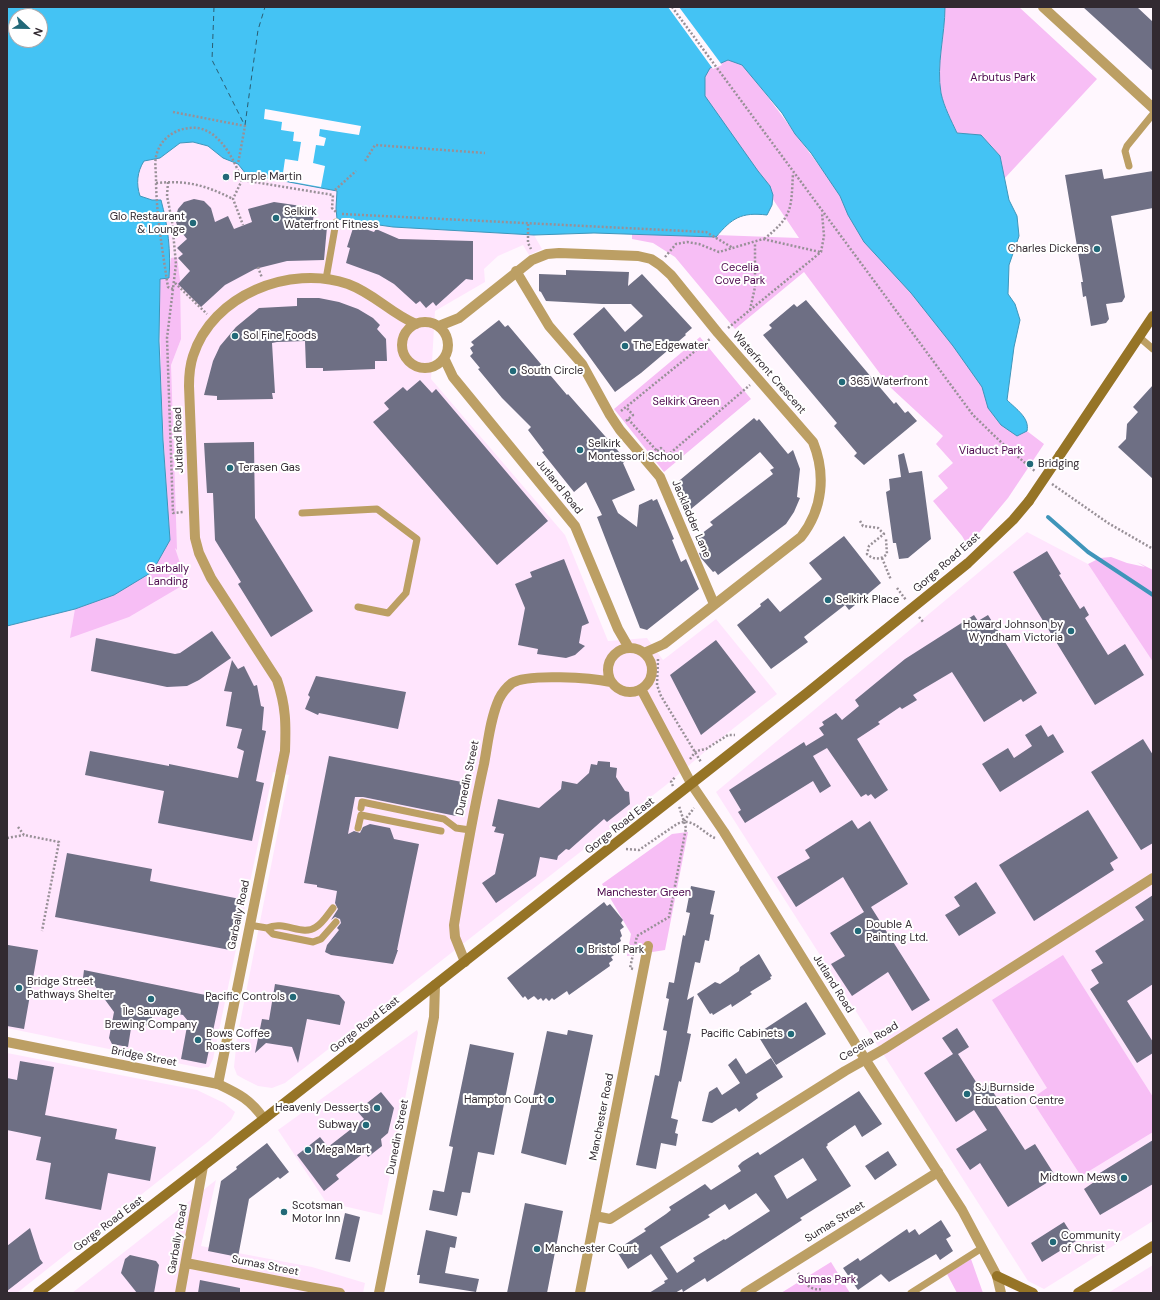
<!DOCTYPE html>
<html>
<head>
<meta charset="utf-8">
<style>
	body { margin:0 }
	#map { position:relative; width:1160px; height:1300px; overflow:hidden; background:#fff7fe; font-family:"DM Sans",sans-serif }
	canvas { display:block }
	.frame { position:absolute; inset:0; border:8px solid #322a31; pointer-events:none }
	.north { position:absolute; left:8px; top:8px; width:40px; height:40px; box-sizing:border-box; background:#fff; border:1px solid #adaaad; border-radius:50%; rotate:112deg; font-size:11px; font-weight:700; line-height:16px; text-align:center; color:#322a31 }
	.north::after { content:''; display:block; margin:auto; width:14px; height:18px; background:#226978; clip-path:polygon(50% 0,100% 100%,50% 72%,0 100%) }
</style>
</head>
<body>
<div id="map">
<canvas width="1160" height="1300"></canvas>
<div class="frame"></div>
<div class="north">N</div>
</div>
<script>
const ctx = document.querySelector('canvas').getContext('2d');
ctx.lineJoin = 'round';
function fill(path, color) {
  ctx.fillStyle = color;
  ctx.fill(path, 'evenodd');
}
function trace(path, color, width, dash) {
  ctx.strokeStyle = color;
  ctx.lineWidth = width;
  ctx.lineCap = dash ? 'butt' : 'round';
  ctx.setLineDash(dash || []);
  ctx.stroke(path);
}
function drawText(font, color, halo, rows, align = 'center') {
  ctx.font = font + ' "DM Sans",sans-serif';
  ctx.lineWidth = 4;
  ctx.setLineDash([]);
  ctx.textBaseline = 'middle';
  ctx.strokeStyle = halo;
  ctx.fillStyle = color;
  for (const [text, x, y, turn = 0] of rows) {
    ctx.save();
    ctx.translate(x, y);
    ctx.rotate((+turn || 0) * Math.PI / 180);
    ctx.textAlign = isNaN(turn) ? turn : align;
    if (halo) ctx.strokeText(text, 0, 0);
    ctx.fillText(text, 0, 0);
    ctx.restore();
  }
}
fill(new Path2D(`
	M193,142L208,146L223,158L238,164L247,174L338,191L336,208L338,219L393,227L534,235L542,249L529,255L523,245L498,256L484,269L485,282L435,311L431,379L565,535L608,641L647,638L663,660L716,619L777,694L715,743L666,785L285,1083L272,1088L258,1086L244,1079L237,1075L234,1067L237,1038L289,775L273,772L226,997L213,1059L209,1067L201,1068L7,1028V626L84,606L171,258L161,200H152L140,196L138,189V171L144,161L160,158L180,143Z
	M1027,532L1088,564L1153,662V1221L1044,1289L1028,1281L716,792Z
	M417,1030L418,1033L382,1215L326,1202L278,1130Z
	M7,1053L197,1090L224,1103L235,1112L231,1120L209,1141L17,1293H7Z
	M216,1180L201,1246L312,1267L365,1283L363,1293H72Z
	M1153,1265V1293H1108Z`), '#ffe5fd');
fill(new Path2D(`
	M627,7H701L943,332L1027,431L1044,444L1008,498L968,546L962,536L933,501L948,488L938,476L953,463L936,444L943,436L890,387L804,272L735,329L675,257L653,243L632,239V232L799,238L772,198Z
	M945,7H1019L1097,79L1004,179L1000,156L981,136L957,133C951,120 944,107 941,93C936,65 945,35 945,7Z
	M177,257L180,280L181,339L171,365L177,550L175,548L180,563L190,581L129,617L70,638L75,609L114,595L170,540C164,453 159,366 160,278H169L171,258Z
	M700,337L751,399L664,472L614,409Z
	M1111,557L1127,563L1145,567L1137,562L1153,570V662L1088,564L1100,558Z
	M688,832L665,950L627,956L631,934L602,884L672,834Z
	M1063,955L1153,1097V1132L1081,1176L1031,1099L1047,1088L992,1000Z
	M971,1259L983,1293H957L947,1274Z
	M831,1262L850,1293H781Z`), '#f7bef5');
const water = new Path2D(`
	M7,7H945C945,35 936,65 941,93C944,107 951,120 957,133L981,135L1000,156L1009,200L1017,216L1019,236L1009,265L1008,294L1015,304L1020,320L1014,347L1007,400C1016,409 1030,418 1027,431L1017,436L1001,425L988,408L982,387L953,346L911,293L864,242L848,215L840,196L811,153L795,134L782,113L742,65L728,60L710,68L705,77V96L758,171L770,186L773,195L772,205L767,215C741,212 732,218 716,237L594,233L534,235L393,227L337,219L336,208L337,191L246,174L238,164L223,158L208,146L193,142L180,143L160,158L144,161C137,172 136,184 140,196L152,200H161C168,226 171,251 169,278L160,279L159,341L163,440L170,540L152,572L114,595L75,609L7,626ZM16,16H40V40H16Z`);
fill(water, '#44c3f4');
trace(water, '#3f95ba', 1);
fill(new Path2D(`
	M668,7H679L722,65L713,69Z
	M265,109L361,126L359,135L320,129L319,136L326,138L324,146L316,145L313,163L325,166L321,187L282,180L285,159L298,161L301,142L293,141L294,132L281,130L282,122L264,119Z`), '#fff7fe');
trace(new Path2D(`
	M1048,517L1088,552L1153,595`), '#3f95ba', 4);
trace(new Path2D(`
	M214,7L212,60L245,126
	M245,125L258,30L265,7`), '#2b5d72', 1, [5, 4]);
fill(new Path2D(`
	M1083,7H1137L1153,22V71Z
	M1102,169L1104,179L1153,171V208L1111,216L1125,297L1122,302L1106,304L1109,319L1106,323L1091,326L1086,296L1083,297L1081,282H1083L1065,175Z
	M194,199L204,201L211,208L215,222L228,216L234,229L252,222L248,209L274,202L315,208L312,226L327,227L324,260L287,261L255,269L225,285L201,307L178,284L190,271L178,258L183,254L177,248L187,239L178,228L175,219L178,209L184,202Z
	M354,225L374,232L376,229L399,239L473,241V280L466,279L436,306L433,302L426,308L420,301L416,304L394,284L379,275L346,263L350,248L347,247Z
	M566,270L629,272L628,286L642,274L692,328L685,334L686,335L641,373L615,392L573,334L604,307L625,332L643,316L631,304H602L546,301L541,292L539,291V274L566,275Z
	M297,298H319L339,302L358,309L373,318L380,325L377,329L386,339L387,361H375V369L323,371V368H306L305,341L277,342L272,343L275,393H272L273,399L217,400V396L204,395L213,361L220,346L236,327L259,308L297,306Z
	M806,300L894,404L896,402L905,413L908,411L917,421L864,465L854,456L857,453L834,426L837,423L763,335L772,328L769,325L794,304L797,307Z
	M499,320L505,327L508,325L567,395L568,394L626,460L623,463L635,490L612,500L618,513L637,527L639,505L652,499L653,501L657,499L674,539L672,540L681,562L686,559L699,589L647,630L640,628L597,517L602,515L586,482L574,492L542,452L544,451L528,430L531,427L502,398L478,369L480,368L470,356L473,353L470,348L474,345L471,342Z
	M420,380L432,393L436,389L548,521L497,565L373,422L389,409L384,403L403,387L407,391Z
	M1153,385V479L1118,447L1126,439L1127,424L1138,412L1133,407Z
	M754,418L757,421L759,419L788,454L793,450L800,469L797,497L800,498L794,512L786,524L718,575L715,571L713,572L701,558L699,553L704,551L697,542L700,540L697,537L713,525L710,522L773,474L770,470L774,468L760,452L691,509L674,489L676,488L674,485Z
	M254,442L255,518L313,611L271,637L238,584L241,582L215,540L213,493H207L204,443Z
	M904,453L909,473L922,471L931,539L908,558L899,559L896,543H893L886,492L890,490L889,479L901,477L898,455Z
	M844,536L881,583L849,610L845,605L804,637L808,642L771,669L737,625L761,606L760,604L768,598L780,612L822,579L809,563Z
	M1047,551L1061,574L1059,575L1080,609L1084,606L1089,615L1085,618L1108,655L1125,644L1144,675L1095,705L1013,572Z
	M564,559L589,623L582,626L579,643L585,646L575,655L566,658L537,654L538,649L518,645L525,608L515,584L532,577L530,572Z
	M974,615L978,621L988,615L1037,693L1023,702L1021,699L984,722L952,672L913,695L917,700L902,709L900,707L878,722L880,724L857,739L888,790L875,799L871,794L868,796L866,794L861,797L827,748L813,756L831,786L820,793L813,781L745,823L738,812L741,810L729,790L804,742L806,746L824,735L819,728L824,725L822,722L836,713L842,720L859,706L855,700L905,659Z
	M212,631L231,658L199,680L187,686L167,687L91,671L96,638L175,654L180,653Z
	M716,640L756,692L701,735L670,675Z
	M232,660L238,669L244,666L254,686L257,685L261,706L264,707L262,730L266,731L256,781L264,783L252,841L158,823L164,791L85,775L90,751L169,766V764L238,778L244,751L237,748L242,729L226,726L232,692L224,691Z
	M316,676L406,692L398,729L319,713L318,715L305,709L310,697L308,695Z
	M1041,725L1048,737L1053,734L1064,752L1000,792L982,764L1008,748L1014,758L1032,746L1025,735Z
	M1143,739L1153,755V843L1141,850L1091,772Z
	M329,756L462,782L456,816L363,797H355L348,834L354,831L360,833L363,827L370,824L390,828L394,839L419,844L397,950H398L393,964L331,955L325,952L327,945L339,930L337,928L341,923L340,919L335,917L331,920L338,909L335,903L337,891L317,887V885L304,883Z
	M598,761L610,762V767L617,768L616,777L625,791L629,792L630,804L607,822L604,819L569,850L566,849L558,856L557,860L540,857L536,876L496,903L482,883L495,874L504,834L494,832L496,827L492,826L498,799L539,808L561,789L562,781L577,784L589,773L591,764L597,765Z
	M1088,810L1118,858L1110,863L1114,870L1034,921L999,865Z
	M852,820L858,829L870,821L908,884L871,907L930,1000L912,1011L888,972L852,996L831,964L845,956L830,933L864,912L843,877L796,907L777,877L810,858L805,850Z
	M67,853L152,869L150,881L240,899L230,950L55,917Z
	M976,882L996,913L959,936L945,915L960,906L954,897Z
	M691,886L715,891L710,914L714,915L709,941L705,940L700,963L695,962L687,1000L694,996L687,1033L691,1034L681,1082L679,1081L671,1118L678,1120L675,1133L678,1134L676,1146L661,1143L656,1169L636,1165L655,1075L659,1076L667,1031L663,1030L669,999L666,998L669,982L674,983L683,935L685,936L690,913L686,912Z
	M1153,895V984L1127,1001L1153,1042V1053L1137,1063L1090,989L1099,983L1091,970L1103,963L1095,951L1144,920L1135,907Z
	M604,902L607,906L610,904L623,920L621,923L624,927L620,930L622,936L620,938L621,941L618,943L621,946L617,949L619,952L611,957L613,960L609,963L610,966L569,995L567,991L554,1000L552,998L549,1001L546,998L543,1001L541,998L538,1000L534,996L528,1000L525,996L523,998L507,978Z
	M8,945L38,950L24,1029L7,1026Z
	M759,954L772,976L770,977L771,979L750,992L752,994L732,1007L731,1004L713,1015L712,1013L710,1014L697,994L715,982L720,984L739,971L740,967Z
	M84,970L220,998L206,1064L181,1059L188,1021L183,1015L154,1009L150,1026L132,1022L128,1047L112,1044L109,1038L114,1012L95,986L87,984L83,978Z
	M275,984L339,995L345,1002L340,1025L307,1019L298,1063L292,1047L266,1043L255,1053L262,1019L269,1020Z
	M806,1002L826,1034L776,1065L757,1034Z
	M957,1028L969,1047L958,1054L980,1088L987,1083L999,1101L995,1104L1025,1150L1035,1144L1056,1177L1008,1207L980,1163L970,1170L956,1149L987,1130L974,1110L956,1122L924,1073L953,1054L942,1038Z
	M568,1030L593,1035L566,1165L521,1153L547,1031L567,1035Z
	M470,1044L514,1053L494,1155L478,1152L470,1193L462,1192L457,1216L429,1210L433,1190L444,1192L453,1147L449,1146Z
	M736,1058L746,1074L771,1058L783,1077L756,1094L758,1098L739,1112L736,1108L712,1123L702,1121L709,1092L717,1087L722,1095L740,1083L728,1065Z
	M20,1061L54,1067L45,1115L117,1129L115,1139L156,1147L150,1181L108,1173L101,1210L45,1199L51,1163L36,1160L41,1137L7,1130V1078L17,1080Z
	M859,1091L882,1124L862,1137L855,1125L827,1144L828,1145L826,1147L851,1186L800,1218L802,1220L721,1273L707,1282L705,1278L683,1292L682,1289L675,1293H649L665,1283L664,1281L668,1279L651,1254L628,1269L616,1250L646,1231L644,1229L666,1214L671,1210L669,1207L705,1184L711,1190L741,1171L738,1166L742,1162L758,1152L760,1155ZM803,1158L817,1180L787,1199L774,1176ZM756,1193L770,1211L725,1240L724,1239L693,1258L695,1261L677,1273L660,1247L710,1217L708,1215L725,1204L729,1210Z
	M381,1092L394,1108L388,1133L381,1139L382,1146L368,1157L365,1152L336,1175L339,1179L324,1191L297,1155L320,1137L328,1147L364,1119L357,1111Z
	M1153,1140V1184L1100,1215L1084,1189L1097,1180L1095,1176Z
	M267,1143L289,1172L280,1179L278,1177L249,1199L238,1257L208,1251L221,1181L237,1169L236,1167Z
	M888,1151L897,1165L875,1180L865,1166Z
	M525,1203L563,1211L547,1293H507Z
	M345,1213L360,1217L350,1262L335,1259Z
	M941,1220L951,1236L946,1239L953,1251L940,1260L936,1254L889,1282L881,1274L858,1290L843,1268L858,1258L860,1261L907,1229L909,1233L915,1229L919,1235Z
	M1064,1222L1076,1241L1042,1262L1031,1243Z
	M30,1228L40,1259L43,1263L7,1291V1246Z
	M426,1230L457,1237L455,1248L450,1247L445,1273L479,1279L476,1292L419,1283L420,1275H417Z
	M130,1255L156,1261L159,1265L154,1293H137L121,1273L125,1259Z
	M200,1280L240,1288V1293H198Z`), '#6e6f84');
trace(new Path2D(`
	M672,7L973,415L1005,446L1036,472
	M173,112L245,126L238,164
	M365,161L375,145L485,153
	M242,180L233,199L243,225
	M168,182L167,196L172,221L176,264L167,338L173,513L183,512
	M156,183C187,180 205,185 233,199
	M335,190L356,171
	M342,214L706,232L733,248
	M528,224V243L531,249
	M764,239C793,216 791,209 793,173
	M665,257L676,244L687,242L699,244L719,252L763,239L820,252
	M258,267L262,278
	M175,283L207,314
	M173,289L168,287L167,281C162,247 156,212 156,178C156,170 154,161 157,153C162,136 180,126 198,128C221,132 234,160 242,180L333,195L332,208L336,212
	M750,310L755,287V243
	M728,328L821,252L824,236L822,213
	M621,411L710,339
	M628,419L657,451
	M626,421L633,415L626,407
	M657,451L661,448L667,455
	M661,461L750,385
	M1052,484L1108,523L1153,549
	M860,521L863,526L878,528L884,534L869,546L867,554C873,560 881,560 887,554L886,539
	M882,558L891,580
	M897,588L906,600
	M919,617L924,623
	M658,659L657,685L661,696L701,762
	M690,759L696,751L706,749L728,735H735
	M673,786L671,782L675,777
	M684,821L694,808
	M18,827L24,835L59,842L42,931
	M7,838L24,835
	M626,849L639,850L677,824C693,816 702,833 715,838
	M633,969L630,968L637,936L669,917L686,828L679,806
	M798,1273C805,1283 809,1291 823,1289`), '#989097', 2.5, [2, 2]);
trace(new Path2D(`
	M1129,166L1125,151L1127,146L1153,114
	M326,279L336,222
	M1139,337L1153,349
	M302,513L377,509L417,539L406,593L388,613L358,607
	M361,808L362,802L444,819L456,828L470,830
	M358,828L361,815L441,831
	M249,925L267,928L273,934L313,942L321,939L336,922
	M267,928C285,920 302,937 316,927C323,923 328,914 333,908
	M911,1293L982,1248`), '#bc9f64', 7);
trace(new Path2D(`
	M1043,7L1153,108
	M516,271L549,326L582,364L610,415L620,430L660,477L714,604
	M402 345a23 23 0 1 1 46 0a23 23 0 1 1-46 0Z
	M439,326L459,318L532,260L547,254L559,253L638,256L651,259L660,265L671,275L718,333L813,442C826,474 823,509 801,537L664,644L644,653
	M444,358L453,377L575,526L618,629L629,648
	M608 670a22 22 0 1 1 44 0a22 22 0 1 1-44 0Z
	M641,689L692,785
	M465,962L455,937L454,925C463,871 472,817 484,764C488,743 490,719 499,699C502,693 507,687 512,683C528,673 592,678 611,682
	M218,1084L285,751C286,724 286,706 277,680L211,578L199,553L195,538L189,386C189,375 190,365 193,356C212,295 290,264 348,284C375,294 390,313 416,324
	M595,1216L610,1219L845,1071L884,1049L1153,878
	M186,1263L340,1293
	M180,1293L203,1166
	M379,1293L434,1017L435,985
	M580,1293L648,946
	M745,1293L938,1172`), '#bc9f64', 10);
trace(new Path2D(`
	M692,785L724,832L865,1059L962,1210L997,1276L1001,1293
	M7,1042L218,1084C239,1094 250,1099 264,1119`), '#bc9f64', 10);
trace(new Path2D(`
	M1060,455L1153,316
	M997,1276L1033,1293
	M38,1293L264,1119L807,693L968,563L1013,520L1029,501
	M1078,1293L1153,1246`), '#967426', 10);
trace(new Path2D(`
	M1029,501L1060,455`), '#967426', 10);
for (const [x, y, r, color] of [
	[226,177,4,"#226978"],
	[276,218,4,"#226978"],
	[193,223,4,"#226978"],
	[1097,249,4,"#226978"],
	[235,336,4,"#226978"],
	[625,346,4,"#226978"],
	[513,371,4,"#226978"],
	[842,382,4,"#226978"],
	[580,450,4,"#226978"],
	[1030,464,4,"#226978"],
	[230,468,4,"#226978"],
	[828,600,4,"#226978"],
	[1071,631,4,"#226978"],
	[858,931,4,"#226978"],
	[580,950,4,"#226978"],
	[19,988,4,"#226978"],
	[293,997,4,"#226978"],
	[151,999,4,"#226978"],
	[791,1034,4,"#226978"],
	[198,1040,4,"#226978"],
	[967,1094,4,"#226978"],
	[551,1100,4,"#226978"],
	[377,1108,4,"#226978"],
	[366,1125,4,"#226978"],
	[308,1150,4,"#226978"],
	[1124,1178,4,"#226978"],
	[284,1212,4,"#226978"],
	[1053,1242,4,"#226978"],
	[537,1249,4,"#226978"]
]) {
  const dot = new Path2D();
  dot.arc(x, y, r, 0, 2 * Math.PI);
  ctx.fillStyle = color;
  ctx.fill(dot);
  trace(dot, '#fff', 1.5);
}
drawText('11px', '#4c084d', '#fff', [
	["Arbutus Park",1003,78],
	["Cecelia",740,268],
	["Cove Park",740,281],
	["Selkirk Green",686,402],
	["Viaduct Park",991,451],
	["Garbally",168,569],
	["Landing",168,582],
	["Manchester Green",644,893],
	["Sumas Park",827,1280]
]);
drawText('11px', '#322a31', '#fff', [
	["Purple Martin",234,177],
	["Selkirk",284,212],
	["Waterfront Fitness",284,225],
	["Glo Restaurant",185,217,"right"],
	["& Lounge",185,230,"right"],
	["Charles Dickens",1089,249,"right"],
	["Sol Fine Foods",243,336],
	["The Edgewater",633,346],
	["South Circle",521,371],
	["365 Waterfront",850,382],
	["Selkirk",588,444],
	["Montessori School",588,457],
	["Bridging",1038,464],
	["Terasen Gas",238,468],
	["Selkirk Place",836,600],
	["Howard Johnson by",1063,625,"right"],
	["Wyndham Victoria",1063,638,"right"],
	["Double A",866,925],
	["Painting Ltd.",866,938],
	["Bristol Park",588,950],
	["Bridge Street",27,982],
	["Pathways Shelter",27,995],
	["Pacific Controls",285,997,"right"],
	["Île Sauvage",151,1012,"center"],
	["Brewing Company",151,1025,"center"],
	["Bows Coffee",206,1034],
	["Roasters",206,1047],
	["Pacific Cabinets",783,1034,"right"],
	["SJ Burnside",975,1088],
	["Education Centre",975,1101],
	["Hampton Court",543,1100,"right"],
	["Heavenly Desserts",369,1108,"right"],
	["Subway",358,1125,"right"],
	["Mega Mart",316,1150],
	["Midtown Mews",1116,1178,"right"],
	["Scotsman",292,1206],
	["Motor Inn",292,1219],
	["Community",1061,1236],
	["of Christ",1061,1249],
	["Manchester Court",545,1249]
], 'left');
drawText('11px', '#322a31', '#fff', [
	["Waterfront Crescent",769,373,49],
	["Jutland Road",179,440,-92],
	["Jutland Road",559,487,51],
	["Jackladder Lane",691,519,67],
	["Gorge Road East",947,563,-41],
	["Dunedin Street",468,778,-78],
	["Gorge Road East",620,826,-38],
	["Garbally Road",239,915,-78],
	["Jutland Road",833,984,58],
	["Gorge Road East",365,1025,-38],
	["Cecelia Road",869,1042,-31],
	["Bridge Street",144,1057,11],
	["Manchester Road",602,1117,-79],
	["Dunedin Street",398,1137,-79],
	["Sumas Street",835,1222,-32],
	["Gorge Road East",109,1224,-37],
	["Garbally Road",178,1239,-80],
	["Sumas Street",265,1266,11]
]);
</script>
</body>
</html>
